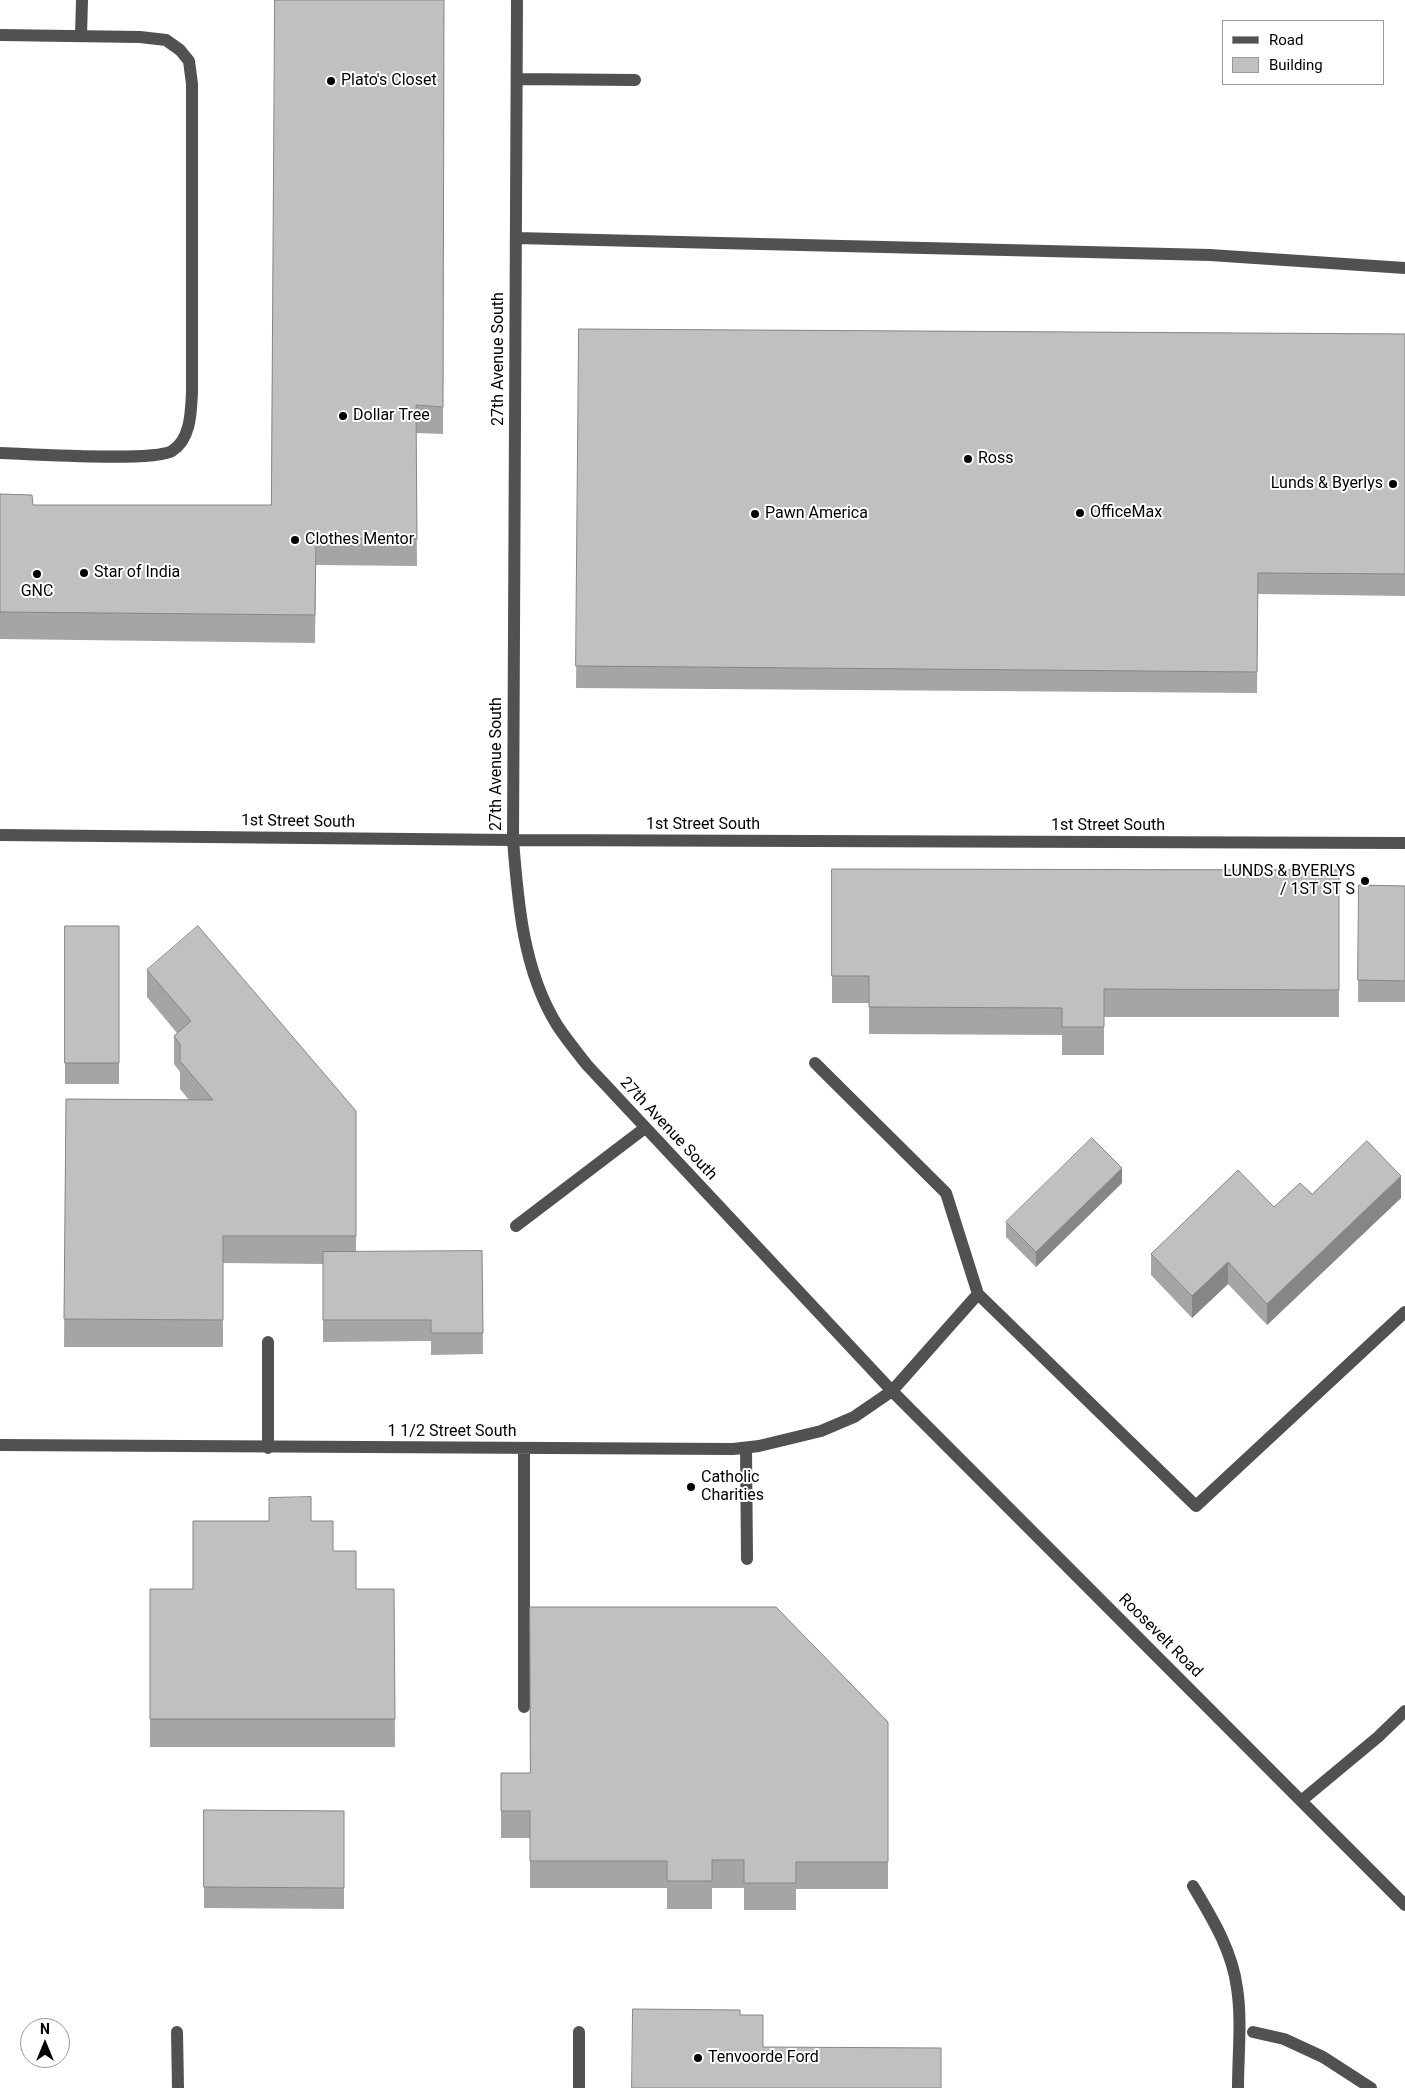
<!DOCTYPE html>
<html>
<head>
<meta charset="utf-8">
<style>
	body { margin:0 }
	#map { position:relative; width:1405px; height:2088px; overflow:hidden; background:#fff; font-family:Roboto,sans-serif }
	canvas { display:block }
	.legend { position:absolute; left:1222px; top:20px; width:162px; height:65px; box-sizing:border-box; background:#fff; border:1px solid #999; margin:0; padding:6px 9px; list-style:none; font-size:15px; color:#000 }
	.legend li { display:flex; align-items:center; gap:10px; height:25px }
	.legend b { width:25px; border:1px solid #999 }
	.north { position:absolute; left:20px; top:2018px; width:50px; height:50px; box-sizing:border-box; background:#fff; border:1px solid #999; border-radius:50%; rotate:0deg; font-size:14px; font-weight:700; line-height:20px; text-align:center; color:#000 }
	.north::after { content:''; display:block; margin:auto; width:18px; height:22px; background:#000; clip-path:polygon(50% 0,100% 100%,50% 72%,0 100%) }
</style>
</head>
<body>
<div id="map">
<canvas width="1405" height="2088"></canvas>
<ul class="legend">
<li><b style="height:6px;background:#515151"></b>Road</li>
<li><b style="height:14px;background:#c0c0c0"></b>Building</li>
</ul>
<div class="north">N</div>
</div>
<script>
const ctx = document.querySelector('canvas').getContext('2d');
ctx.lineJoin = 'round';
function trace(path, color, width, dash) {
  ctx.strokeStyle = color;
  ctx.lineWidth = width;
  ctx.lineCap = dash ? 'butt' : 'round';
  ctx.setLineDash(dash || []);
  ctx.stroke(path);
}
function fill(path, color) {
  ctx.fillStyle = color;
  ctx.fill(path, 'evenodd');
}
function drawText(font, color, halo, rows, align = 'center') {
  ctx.font = font + ' Roboto,sans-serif';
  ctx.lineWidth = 4;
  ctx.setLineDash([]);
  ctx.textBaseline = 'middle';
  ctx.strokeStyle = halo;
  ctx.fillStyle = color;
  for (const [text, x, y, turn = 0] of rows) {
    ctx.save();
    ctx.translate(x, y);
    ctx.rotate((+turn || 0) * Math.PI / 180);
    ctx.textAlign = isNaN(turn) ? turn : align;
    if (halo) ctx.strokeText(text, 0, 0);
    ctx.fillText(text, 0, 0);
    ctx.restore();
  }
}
trace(new Path2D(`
	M517,0L513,840C518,903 523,970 557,1025C566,1039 577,1052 587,1065L892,1391L1405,1905
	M0,35L140,37L166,40L180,50L189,61L192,84V392C191,412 191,439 172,451C153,462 29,454 0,453
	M81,36L82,0
	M517,79L635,80
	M516,238L1210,255L1405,268
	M0,835L513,840L1405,843
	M815,1063L946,1193L978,1294
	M516,1226L645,1128
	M268,1342V1448
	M0,1445L733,1449L759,1446L821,1431L854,1417L892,1391L978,1294L1196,1506L1405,1312
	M524,1448V1707
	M746,1448L747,1559
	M1301,1801L1378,1737L1405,1711
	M1193,1886C1212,1918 1232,1950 1237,1988C1242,2020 1238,2055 1238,2088
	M177,2032L178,2088
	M579,2032V2088
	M1253,2032L1284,2039L1323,2057L1371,2088`), '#515151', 12);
fill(new Path2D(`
	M444,0L443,434L416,433L417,566L316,565L315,643L0,639V494L33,505H271Z
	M579,329L1405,334V596L1258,594L1257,693L576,688Z
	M832,869L1339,870V1017H1104V1055H1062V1035L869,1034V1003H832Z
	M1359,885L1405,886V1002H1358Z
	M65,926H119V1084H65Z
	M147,970L356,1111V1252L482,1251L483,1354L431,1355V1341L323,1342V1264L223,1263V1347H64L66,1099L189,1100L180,1089V1072L174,1064V1036L177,1033L147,997Z
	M1122,1183L1036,1267L1006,1237V1222Z
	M1312,1194L1401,1198L1267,1325L1228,1284L1192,1318L1151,1275V1254L1274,1207Z
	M311,1521L356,1589H394L395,1747H150V1589H193Z
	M888,1722V1889H796V1910H744V1888H712V1909H667V1888H530V1838H501V1773H530Z
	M204,1810L344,1811V1909L204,1908Z`), '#a5a5a5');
fill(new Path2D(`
	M1122,1168V1183L1036,1267V1252Z
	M1401,1176V1198L1267,1325V1304Z
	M1228,1262V1284L1192,1318V1296Z`), '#868686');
const building = new Path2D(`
	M275,0H444L443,407L416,405L417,539L316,538L315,615L0,612V494L32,495L33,505H271Z
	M579,329L1405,334V574L1258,573L1257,672L576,666Z
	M832,869L1339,870V990L1104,989V1027H1062V1008L869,1007V976H832Z
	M1359,885L1405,886V981L1358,980Z
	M65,926H119V1063H65Z
	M198,926L356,1111V1236H223V1320L64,1319L66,1099L213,1100L180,1061V1044L174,1036L191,1021L147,970Z
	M1092,1138L1122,1168L1036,1252L1006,1222Z
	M1367,1141L1401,1176L1267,1304L1228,1262L1192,1296L1151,1254L1238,1170L1274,1207L1300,1183L1312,1194Z
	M482,1251L483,1333H431V1320H323V1252Z
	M311,1497V1521H333V1551H356V1589H394L395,1719H150V1589H193V1521H269V1498Z
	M530,1607H776L888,1722V1862H796V1883H744V1860H712V1881H667V1861H530V1811H501V1773H530Z
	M204,1810L344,1811V1888L204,1887Z
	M633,2009L740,2010V2015H763V2047L941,2048V2088H632Z`);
fill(building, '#c0c0c0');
trace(building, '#868686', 1);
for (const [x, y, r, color] of [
	[331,81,5,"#000"],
	[343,416,5,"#000"],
	[968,459,5,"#000"],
	[1393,484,5,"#000"],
	[1080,513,5,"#000"],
	[755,514,5,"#000"],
	[295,540,5,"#000"],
	[84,573,5,"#000"],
	[37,574,5,"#000"],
	[1365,881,5,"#000"],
	[691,1487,5,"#000"],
	[698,2058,5,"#000"]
]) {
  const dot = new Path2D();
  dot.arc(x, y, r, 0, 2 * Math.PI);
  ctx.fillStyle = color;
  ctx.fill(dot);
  trace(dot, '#fff', 2);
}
drawText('16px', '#000', '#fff', [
	["Plato's Closet",341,81],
	["Dollar Tree",353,416],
	["Ross",978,459],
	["Lunds & Byerlys",1383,484,"right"],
	["OfficeMax",1090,513],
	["Pawn America",765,514],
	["Clothes Mentor",305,540],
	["Star of India",94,573],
	["GNC",37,592,"center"],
	["LUNDS & BYERLYS",1355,872,"right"],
	["/ 1ST ST S",1355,890,"right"],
	["Catholic",701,1478],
	["Charities",701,1496],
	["Tenvoorde Ford",708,2058]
], 'left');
drawText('16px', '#000', '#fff', [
	["27th Avenue South",499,359,-90],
	["27th Avenue South",497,764,-90],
	["1st Street South",298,822,1],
	["1st Street South",703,825],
	["1st Street South",1108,826],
	["27th Avenue South",668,1129,47],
	["1 1/2 Street South",452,1432],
	["Roosevelt Road",1160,1636,45]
]);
</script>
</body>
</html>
